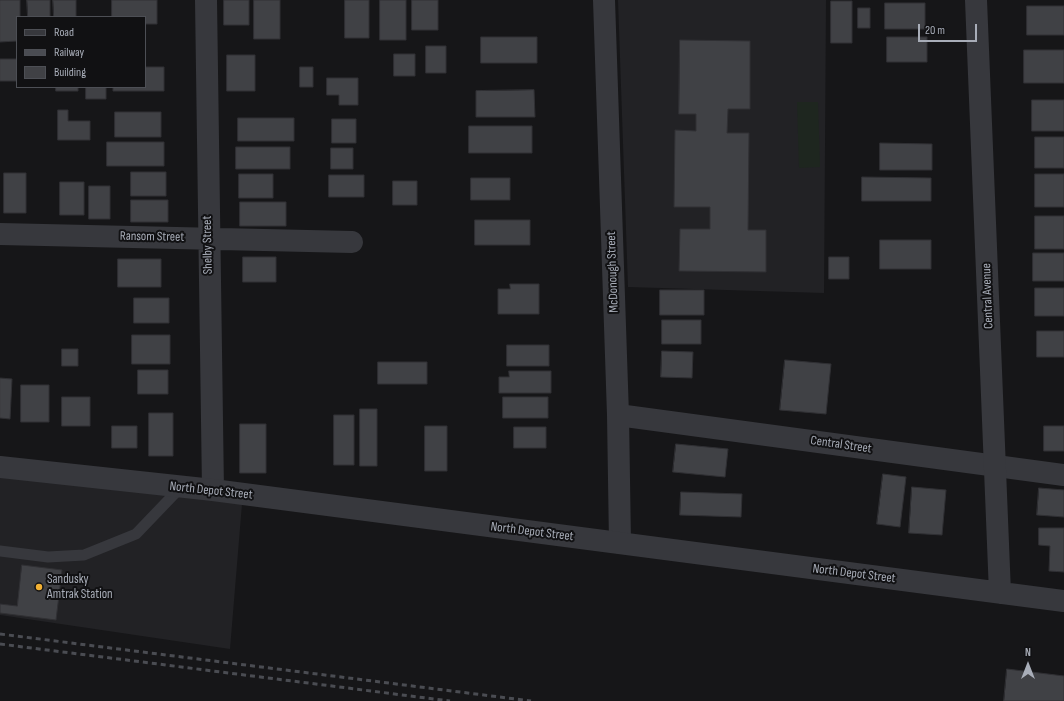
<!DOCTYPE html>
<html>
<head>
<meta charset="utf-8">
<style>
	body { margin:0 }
	#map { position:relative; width:1064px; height:701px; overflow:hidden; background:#161618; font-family:"Sofia Sans Condensed",sans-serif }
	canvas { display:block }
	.legend { position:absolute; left:16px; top:16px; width:130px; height:72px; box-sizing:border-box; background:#111113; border:1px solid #4d4f55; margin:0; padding:5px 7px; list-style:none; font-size:12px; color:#a8adb8 }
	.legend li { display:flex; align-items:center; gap:8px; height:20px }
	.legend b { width:20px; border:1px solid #4d4f55 }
	.north { position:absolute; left:1008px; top:645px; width:40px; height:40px; -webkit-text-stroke:3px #111113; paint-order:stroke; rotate:0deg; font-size:11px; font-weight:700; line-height:16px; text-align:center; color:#a8adb8 }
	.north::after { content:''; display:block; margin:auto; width:14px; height:18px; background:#a8adb8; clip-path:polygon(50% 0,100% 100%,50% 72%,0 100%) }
	.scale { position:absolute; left:918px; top:24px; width:59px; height:18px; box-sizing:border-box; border:2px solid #a8adb8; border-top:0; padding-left:5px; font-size:12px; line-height:14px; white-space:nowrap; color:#a8adb8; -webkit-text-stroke:3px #111113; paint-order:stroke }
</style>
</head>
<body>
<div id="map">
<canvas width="1064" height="701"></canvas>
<ul class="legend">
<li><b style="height:5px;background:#37383d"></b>Road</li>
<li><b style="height:5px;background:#4a4c52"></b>Railway</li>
<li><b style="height:11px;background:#404145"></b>Building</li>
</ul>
<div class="north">N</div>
<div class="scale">20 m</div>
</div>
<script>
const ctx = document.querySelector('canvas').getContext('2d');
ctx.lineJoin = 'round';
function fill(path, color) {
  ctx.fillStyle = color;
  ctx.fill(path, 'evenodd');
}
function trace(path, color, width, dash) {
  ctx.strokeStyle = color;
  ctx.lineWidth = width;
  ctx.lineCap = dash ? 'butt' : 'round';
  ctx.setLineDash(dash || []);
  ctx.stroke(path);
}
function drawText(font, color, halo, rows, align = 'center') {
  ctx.font = font + ' "Sofia Sans Condensed",sans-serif';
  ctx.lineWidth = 4;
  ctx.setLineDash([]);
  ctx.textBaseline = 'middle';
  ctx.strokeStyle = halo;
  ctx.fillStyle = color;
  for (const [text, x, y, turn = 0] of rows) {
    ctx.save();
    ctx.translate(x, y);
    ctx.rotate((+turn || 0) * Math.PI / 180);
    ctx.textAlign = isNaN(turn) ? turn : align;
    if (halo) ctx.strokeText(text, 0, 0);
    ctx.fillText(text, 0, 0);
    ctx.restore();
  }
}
fill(new Path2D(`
	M618,0H826L824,293L628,287Z
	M0,473L242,504L230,649L0,615Z`), '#222225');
fill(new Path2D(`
	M797,102H818L820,167L799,168Z`), '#1e261f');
const building = new Path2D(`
	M0,0H20V17H17V41L0,42Z
	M27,0H50V17H28Z
	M53,0H76V17H54Z
	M112,0H157V24H145V17H112Z
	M224,0H249V25H224Z
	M254,0H280V39H254Z
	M345,0H369V38H345Z
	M380,0H406V40H380Z
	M412,0H438V30H412Z
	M831,1H852V43H831Z
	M885,3H925V29H885Z
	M1027,6H1064V35H1027Z
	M858,8H870V28H858Z
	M481,37H537V63H481Z
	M887,37H927V62H887Z
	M680,40L750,41V109H728L727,133H749L748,230H766V272L679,271L680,229H710V207H674L675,130L696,131V114H679Z
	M426,46H446V73H426Z
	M1024,50H1064V83H1024Z
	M394,54H415V76H394Z
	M227,55H255V91H227Z
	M0,59H17V81H0Z
	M145,67H164V91H113V87H145Z
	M300,67H313V87H300Z
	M327,78H358V105H339V95H327Z
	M56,87H78V91H56Z
	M86,87H106V99H86Z
	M534,90L535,117H476V91Z
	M1032,100H1064V131H1032Z
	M58,110H68V121H90V140H58Z
	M115,112H161V137H115Z
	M238,118H294V141H238Z
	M332,119H356V143H332Z
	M469,126H532V153H469Z
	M1035,137H1064V168H1035Z
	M107,142H164V166H107Z
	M880,143L932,144V170H880Z
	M236,147H290V169H236Z
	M331,148H353V169H331Z
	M131,172H166V196H131Z
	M4,173H26V213H4Z
	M239,174H273V198H239Z
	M1035,174H1064V207H1035Z
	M329,175H364V197H329Z
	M862,177L931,178V201H862Z
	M471,178H510V200H471Z
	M393,181H417V205H393Z
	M60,182H84V215H60Z
	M89,186H110V219H89Z
	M131,200H168V222H131Z
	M240,202H286V226H240Z
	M1035,216H1064V249H1035Z
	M475,220H530V245H475Z
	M880,240H931V269H880Z
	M1033,253H1064V281H1033Z
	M243,257H276V282H243Z
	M829,257H849V279H829Z
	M118,259H161V287H118Z
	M510,284H539V314H498V289H510Z
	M1035,288H1064V316H1035Z
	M660,290H704V315H660Z
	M134,298H169V323H134Z
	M662,320H701V344H662Z
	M1037,331H1064V357H1037Z
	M132,335H170V364H132Z
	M507,345H549V366H507Z
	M62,349H78V366H62Z
	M662,351L693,352L692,378L661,377Z
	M785,360L831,364L826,414L780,410Z
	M378,362H427V384H378Z
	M138,370H168V394H138Z
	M509,371H551V393H499V377H509Z
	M0,378L12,379L10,419L0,418Z
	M21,385H49V422H21Z
	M62,397H90V426H62Z
	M503,397H548V418H503Z
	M360,409H377V466H360Z
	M149,413H173V456H149Z
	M334,415H354V465H334Z
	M240,424H266V473H240Z
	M112,426H137V448H112Z
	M425,426H447V471H425Z
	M1044,426H1064V451H1044Z
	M514,427H546V448H514Z
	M676,444L728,449L725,477L673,472Z
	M883,474L906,477L900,527L877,524Z
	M912,487L946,490L942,535L909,533Z
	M1039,488L1064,490V517L1037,515Z
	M681,492L742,494L741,517L680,515Z
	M1039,528H1064V572L1049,571L1050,546L1039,545Z
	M22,565L62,570L56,620L0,613V604L17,606Z
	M1007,669L1064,676V701H1004Z`);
fill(building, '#404145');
trace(building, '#303034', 1);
trace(new Path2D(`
	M0,551L48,557L84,555L136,534L181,487`), '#37383d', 11);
trace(new Path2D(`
	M206,0L213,490
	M604,0L618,415L620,543
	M0,234L352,242
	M618,415L1064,475`), '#37383d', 22);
trace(new Path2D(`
	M976,0L1000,593
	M0,467L213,490L1064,601`), '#37383d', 22);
trace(new Path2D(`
	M0,634L531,701
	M0,644L450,701`), '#4a4c52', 3, [5, 4]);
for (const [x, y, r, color] of [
	[39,587,4,"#f2b134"]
]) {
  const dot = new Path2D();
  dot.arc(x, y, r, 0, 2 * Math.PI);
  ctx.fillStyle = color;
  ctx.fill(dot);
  trace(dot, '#111113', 1.5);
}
drawText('13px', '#a8adb8', '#111113', [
	["Ransom Street",152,237,1],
	["Shelby Street",208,245,-91],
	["McDonough Street",613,272,-92],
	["Central Avenue",988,296,-92],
	["Central Street",841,445,8],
	["North Depot Street",211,491,6],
	["North Depot Street",532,532,7],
	["North Depot Street",854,574,7]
]);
drawText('13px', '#a8adb8', '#111113', [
	["Sandusky",47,580],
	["Amtrak Station",47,595]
], 'left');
</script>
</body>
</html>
